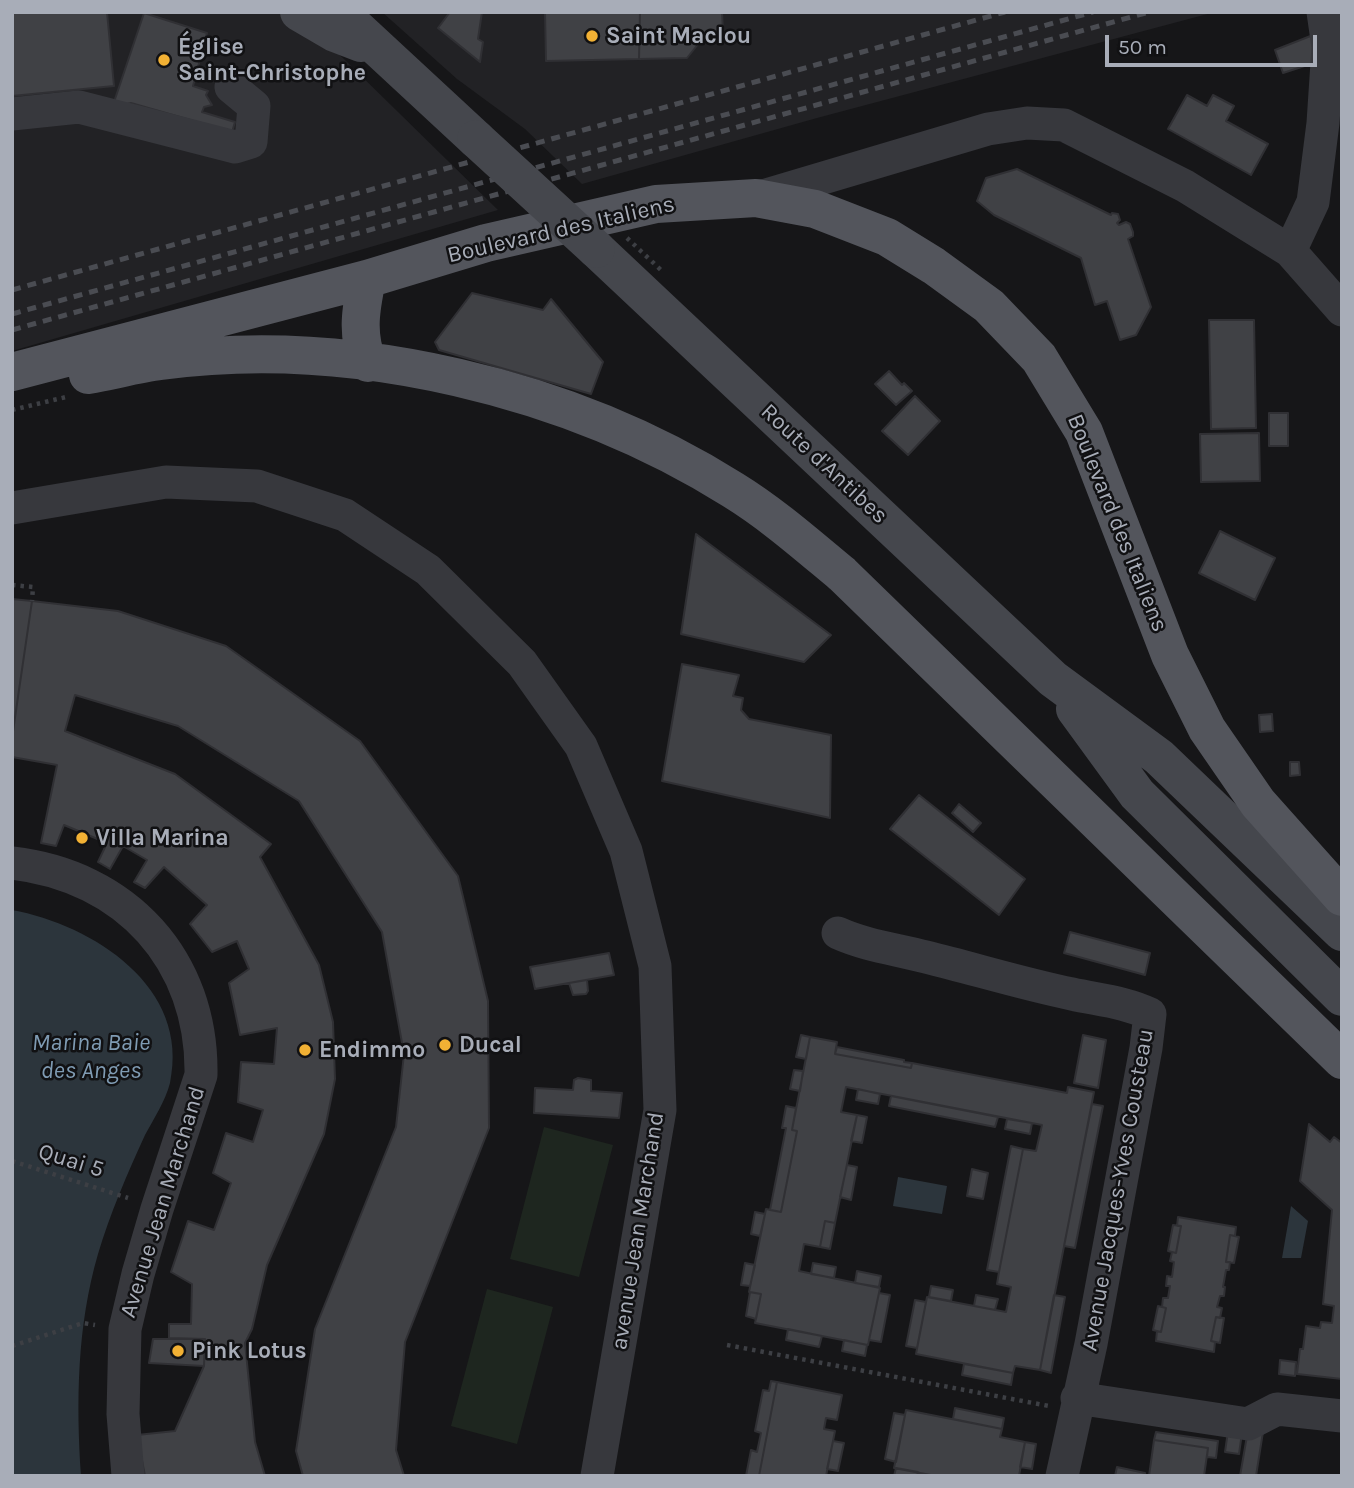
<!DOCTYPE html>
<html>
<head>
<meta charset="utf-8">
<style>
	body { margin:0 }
	#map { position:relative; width:1354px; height:1488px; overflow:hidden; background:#161618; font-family:Karla,sans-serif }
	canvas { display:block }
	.frame { position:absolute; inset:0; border:14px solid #a8adb8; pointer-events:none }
	.scale { position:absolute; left:1105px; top:35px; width:212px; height:32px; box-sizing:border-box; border:4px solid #a8adb8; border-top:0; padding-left:9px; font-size:21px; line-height:24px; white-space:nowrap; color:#a8adb8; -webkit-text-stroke:5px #111113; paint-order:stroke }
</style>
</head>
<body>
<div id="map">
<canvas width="1354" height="1488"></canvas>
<div class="frame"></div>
<div class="scale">50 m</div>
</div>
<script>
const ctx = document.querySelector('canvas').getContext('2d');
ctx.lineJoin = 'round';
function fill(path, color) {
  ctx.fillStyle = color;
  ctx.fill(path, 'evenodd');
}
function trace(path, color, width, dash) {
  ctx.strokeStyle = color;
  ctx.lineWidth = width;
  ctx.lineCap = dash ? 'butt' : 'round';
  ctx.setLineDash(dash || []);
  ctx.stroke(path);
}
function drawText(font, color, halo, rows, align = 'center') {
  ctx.font = font + ' Karla,sans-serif';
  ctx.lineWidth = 5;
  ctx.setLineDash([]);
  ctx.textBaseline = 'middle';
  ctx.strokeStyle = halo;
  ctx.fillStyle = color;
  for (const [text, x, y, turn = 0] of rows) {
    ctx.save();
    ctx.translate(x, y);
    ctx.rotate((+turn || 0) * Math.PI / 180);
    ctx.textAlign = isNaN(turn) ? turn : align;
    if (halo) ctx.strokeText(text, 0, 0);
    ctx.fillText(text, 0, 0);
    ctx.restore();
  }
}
fill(new Path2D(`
	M12,12H296L498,210L12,351Z
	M382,12H1215L817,118L582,184L525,129L457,79Z`), '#222225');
fill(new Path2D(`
	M544,1127L613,1145L579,1277L510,1259Z
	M487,1289L553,1307L517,1444L451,1426Z`), '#1e261f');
fill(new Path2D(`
	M12,910C93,925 191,987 170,1083C165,1102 154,1118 145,1135C127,1174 110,1214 98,1254C77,1326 76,1402 81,1476H12Z
	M898,1177L947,1186L942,1214L893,1206Z
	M1291,1206L1308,1221L1301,1258H1282Z`), '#2c353c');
const building = new Path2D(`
	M12,12H107L114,86L12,96Z
	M450,12H482L478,39L483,42L480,62L438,28Z
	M545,12H640L639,59L546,61Z
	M640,12H722L723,31L707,33L687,58L639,59Z
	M144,13L207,33L193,86L208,91L206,95L212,105L204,107L202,112L235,122L232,132L131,103L112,108Z
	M1313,35L1317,62L1283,73L1275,50Z
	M1187,95L1207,106L1213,95L1234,106L1226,121L1268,144L1251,175L1168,129Z
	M1017,169L1111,215L1112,213L1118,214L1120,220L1117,223L1119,225L1126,222L1130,224L1133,232V236L1128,239L1151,307L1136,335L1120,340L1107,301L1095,305L1081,258L994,215L977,201L986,178Z
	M472,293L543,310L551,299L603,362L591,394L439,350L435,342Z
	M1209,320H1254L1256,428L1211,429Z
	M889,371L902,385L904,383L912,391L896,405L875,384Z
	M915,396L940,421L908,455L882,431Z
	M1269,413H1288V446H1269Z
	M1259,433L1260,481L1201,482L1200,434Z
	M1220,531L1275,558L1255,600L1199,573Z
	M696,534L831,635L804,662L681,634Z
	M12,599L32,601L12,738Z
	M32,601L118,611L226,646L360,741L458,876L488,1001L489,1128L405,1342L396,1450L404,1476H303L296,1451L315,1329L396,1127L404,1054L382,932L299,801L178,726L75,695L65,731L175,774L271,844L260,857L319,965L333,1022L335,1079L324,1134L267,1265L252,1329L245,1343L255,1442L265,1476H145L137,1435L175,1431L204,1366L205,1339L169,1338V1324H191L192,1284L171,1272L188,1221L214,1230L231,1183L213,1173L226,1133L253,1142L263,1110L238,1102L241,1062L274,1064L277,1028L240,1035L229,983L249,969L237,941L212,952L190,924L207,905L164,867L145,888L134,882L147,860L123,846L110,869L98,862L107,843L64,825L56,846L41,843L57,765L12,757V738Z
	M682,664L739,675L733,696L743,698L741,710L749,719L831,735L830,818L662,781Z
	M1272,714L1273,731L1260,732L1259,715Z
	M1290,762H1299L1300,775L1290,776Z
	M919,795L1025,879L999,915L890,829Z
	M959,804L981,823L973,832L952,813Z
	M1070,932L1150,953L1145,975L1064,953Z
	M609,953L614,975L535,989L530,967Z
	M587,980L588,991L586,994L573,995L569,983Z
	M801,1035L810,1037L806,1059L796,1057Z
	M1083,1035L1106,1040L1098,1088L1074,1083Z
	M810,1037L837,1042L835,1054L911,1068L912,1063L1067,1093L1068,1087L1094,1092L1040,1370L1015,1366L1013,1373L916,1354L927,1297L1006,1312L1011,1287L997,1284L999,1272L1023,1149L1036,1151L1042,1125L846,1087L841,1112L857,1115L835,1223L825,1221L820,1247L804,1244L799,1271L880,1288L868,1345L755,1323L761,1294L749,1292L766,1209L781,1212L797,1131L792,1130Z
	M837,1047L904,1060V1062L912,1063L911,1068L835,1054Z
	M794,1070L803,1071L800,1091L790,1089Z
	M578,1078L591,1080V1091L622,1093L619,1118L534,1113L535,1088L573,1090L574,1080Z
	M858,1089L880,1094L878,1104L856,1100Z
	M891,1096L998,1117L995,1127L889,1106Z
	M1092,1104L1103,1106L1075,1248L1064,1246Z
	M786,1106L796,1108L792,1130L797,1131L781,1212L770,1210L786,1128H782Z
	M857,1115L867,1117L862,1143L851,1141Z
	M1007,1119L1032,1123L1030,1134L1005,1129Z
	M1309,1124L1330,1142L1334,1137L1342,1143V1379L1297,1374L1300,1349H1303L1306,1326L1320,1328L1321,1322L1332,1323L1334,1306L1323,1304L1332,1210L1300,1181Z
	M1011,1146L1023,1149L999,1272L987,1270Z
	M847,1165L857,1167L851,1200L840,1197Z
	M972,1169L988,1173L983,1199L967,1196Z
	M755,1212L765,1214L760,1236L751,1234Z
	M1178,1217L1236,1227L1235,1236L1230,1235L1226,1262H1230L1229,1270H1226L1223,1287H1225L1224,1296H1220L1217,1307L1222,1308L1220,1318L1216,1317L1211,1341L1215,1342L1214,1352L1156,1341L1157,1331L1161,1332L1166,1308L1162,1307L1163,1298H1168L1170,1286H1166L1167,1276L1172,1277L1174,1262L1170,1261L1172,1252L1176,1253L1181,1226H1177Z
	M825,1221L835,1223L830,1249L820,1247Z
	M1173,1225L1181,1226L1176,1253L1168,1251Z
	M1230,1235L1239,1237L1234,1263L1226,1262Z
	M745,1263L755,1265L750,1286L741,1285Z
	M813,1263L836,1267L834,1278L811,1274Z
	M857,1271L881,1276L879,1287L855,1283Z
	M931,1286L953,1290L951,1301L929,1297Z
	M750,1292L761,1294L756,1319L746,1316Z
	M879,1293L890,1295L881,1342L869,1340Z
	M976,1295L998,1299L995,1310L974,1306Z
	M1054,1295L1065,1297L1051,1373L1040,1370Z
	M915,1300L926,1302L917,1348L906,1346Z
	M1158,1306L1166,1308L1161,1332L1153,1330Z
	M1216,1317L1224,1318L1220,1343L1211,1341Z
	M788,1329L822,1336L819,1347L786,1340Z
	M153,1339H205L204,1366L149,1363Z
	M844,1340L867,1345L865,1356L842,1351Z
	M1280,1360L1296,1362L1295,1376L1279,1374Z
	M964,1364L1013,1373L1011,1385L962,1375Z
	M771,1381L777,1382L759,1476H746L751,1450L757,1452L761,1433L755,1431L763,1390L769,1391Z
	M777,1382L842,1395L837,1420L826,1418L824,1429L835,1431L826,1476H759Z
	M955,1408L1004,1418L1002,1429L953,1419Z
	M906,1410L1002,1429L1000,1437L1025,1442L1019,1476H936L894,1468Z
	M894,1413L905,1415L896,1462L885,1459Z
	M1248,1430L1263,1432L1256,1476H1240Z
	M1228,1431L1242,1433L1239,1454L1225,1452Z
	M1156,1432L1218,1441L1216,1458L1207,1457L1208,1448L1154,1440Z
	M1154,1440L1208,1448L1204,1476H1149Z
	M833,1441L844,1443L838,1471L827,1469Z
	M1025,1442L1036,1444L1032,1469L1020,1467Z
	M1117,1467L1145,1473V1476H1115Z
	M896,1468L918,1472L917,1476H894Z`);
fill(building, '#404145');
trace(building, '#303034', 2);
trace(new Path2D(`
	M12,410L66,397
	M12,585L33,587L32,601
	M12,1161L128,1198
	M727,1345L1049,1406
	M12,1346L83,1323L95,1325`), '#3d3f44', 4.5, [3.5, 5]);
trace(new Path2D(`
	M12,114L79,107L235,147L251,142L254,106L231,87
	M756,198L988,129L1027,123L1064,125L1185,186L1290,251L1342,310
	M1290,251L1313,202L1323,123L1328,47L1323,12
	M12,508L166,482L257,486L345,515L428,570L522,663L581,746L626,851L655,966L660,1110L597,1476
	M12,863C126,876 203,960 201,1075L157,1209L138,1274L125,1329L123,1414L128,1476
	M838,933C867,946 896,949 926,957C975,969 1023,984 1072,994C1099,1000 1125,1002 1150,1014L1146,1048L1091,1344L1062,1476
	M1077,1398L1248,1424L1277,1409L1342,1416`), '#37383d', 33);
trace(new Path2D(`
	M299,12L335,33L361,43
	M339,12L476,139
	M596,249L1053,679L1159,757L1342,932
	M1075,709L1137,794L1342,997`), '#45474d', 38);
trace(new Path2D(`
	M367,279C361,308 356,334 368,363
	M12,372L367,279L486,243L656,204L756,198L815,209L887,237L934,266L989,306L1039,358L1084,432L1170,655L1207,729L1258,803L1342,897
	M88,375C112,371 137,364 161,361C351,335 571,388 733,490C772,514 807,545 842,574L1342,1060`), '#53555c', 38);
trace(new Path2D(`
	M12,290L1005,12
	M12,314L1093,12
	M12,330L1149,12`), '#4a4c52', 5, [9, 7]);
trace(new Path2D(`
	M627,238L662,271`), '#3d3f44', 4.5, [3.5, 5]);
trace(new Path2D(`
	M476,139L596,249`), '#45474d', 38);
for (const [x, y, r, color] of [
	[592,36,7,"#f2b134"],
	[164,60,7,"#f2b134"],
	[82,838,7,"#f2b134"],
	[445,1045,7,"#f2b134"],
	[305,1050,7,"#f2b134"],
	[178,1351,7,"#f2b134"]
]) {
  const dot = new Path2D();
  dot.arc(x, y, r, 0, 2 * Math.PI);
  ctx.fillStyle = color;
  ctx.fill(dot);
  trace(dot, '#111113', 2.5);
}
drawText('bold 23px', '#a8adb8', '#111113', [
	["Saint Maclou",606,36],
	["Église",178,47],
	["Saint-Christophe",178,73],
	["Villa Marina",96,838],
	["Ducal",459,1045],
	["Endimmo",319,1050],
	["Pink Lotus",192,1351]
], 'left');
drawText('23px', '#a8adb8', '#111113', [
	["Boulevard des Italiens",561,230,-13],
	["Route d'Antibes",824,464,43],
	["Boulevard des Italiens",1117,523,68],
	["Quai 5",71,1161,17],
	["Avenue Jacques-Yves Cousteau",1118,1190,-80],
	["Avenue Jean Marchand",163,1202,-73],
	["avenue Jean Marchand",638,1231,-81]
]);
drawText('italic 24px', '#7f9bb3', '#111113', [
	["Marina Baie",91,1043],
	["des Anges",91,1071]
]);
</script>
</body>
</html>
